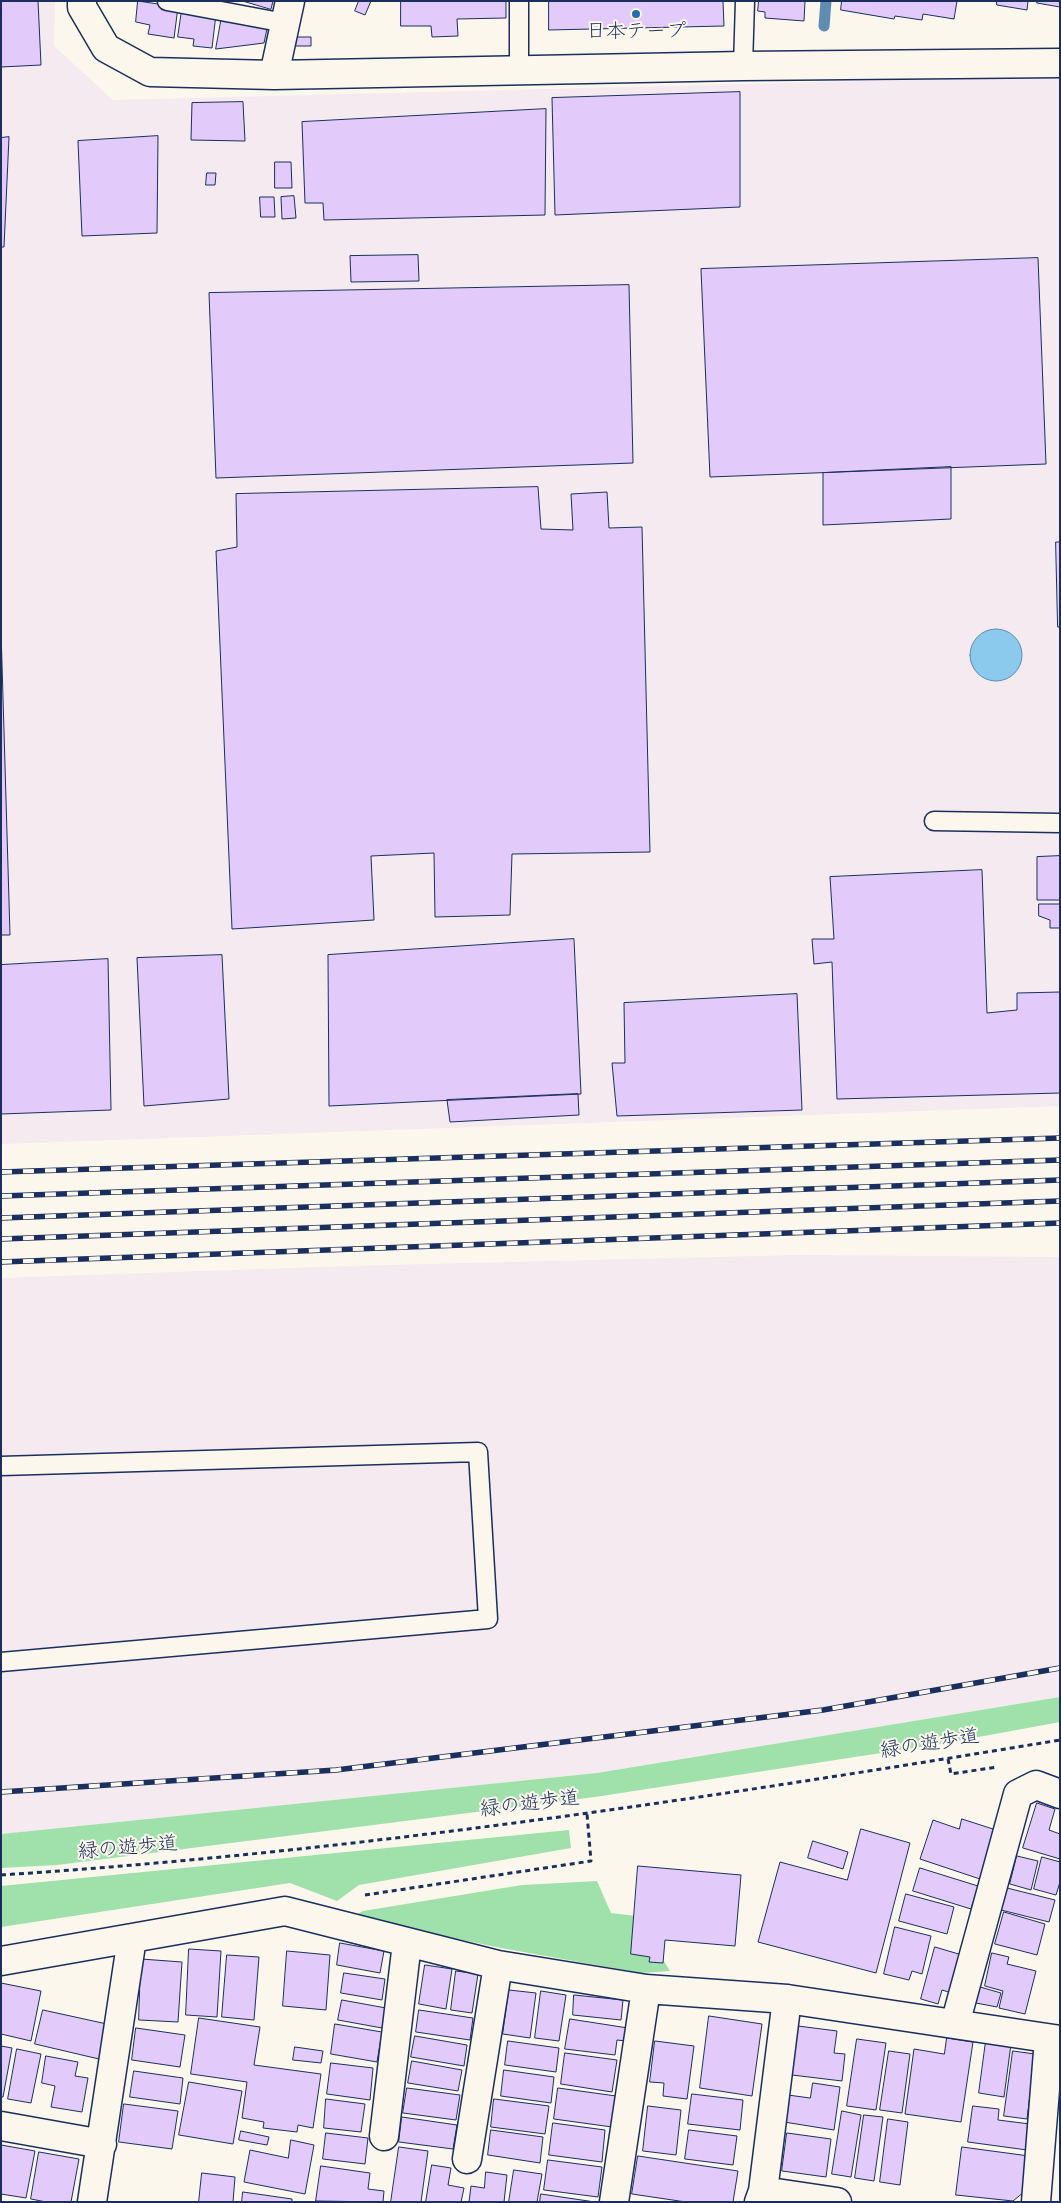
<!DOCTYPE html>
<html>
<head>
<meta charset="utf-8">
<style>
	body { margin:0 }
	#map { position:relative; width:1061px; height:2203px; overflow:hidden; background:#fbf7ec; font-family:"Indie Flower",sans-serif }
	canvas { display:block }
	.frame { position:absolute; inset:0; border:2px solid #1b2f5e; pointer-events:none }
</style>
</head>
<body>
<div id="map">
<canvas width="1061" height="2203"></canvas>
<div class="frame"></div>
</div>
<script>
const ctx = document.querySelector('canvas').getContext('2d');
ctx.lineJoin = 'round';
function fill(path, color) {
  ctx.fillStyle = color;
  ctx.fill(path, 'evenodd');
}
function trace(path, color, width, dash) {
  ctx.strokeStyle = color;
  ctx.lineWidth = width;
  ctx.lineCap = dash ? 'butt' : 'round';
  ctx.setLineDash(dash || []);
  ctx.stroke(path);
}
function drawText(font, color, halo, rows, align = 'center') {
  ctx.font = font + ' "Indie Flower","Klee One",sans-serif';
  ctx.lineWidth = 4;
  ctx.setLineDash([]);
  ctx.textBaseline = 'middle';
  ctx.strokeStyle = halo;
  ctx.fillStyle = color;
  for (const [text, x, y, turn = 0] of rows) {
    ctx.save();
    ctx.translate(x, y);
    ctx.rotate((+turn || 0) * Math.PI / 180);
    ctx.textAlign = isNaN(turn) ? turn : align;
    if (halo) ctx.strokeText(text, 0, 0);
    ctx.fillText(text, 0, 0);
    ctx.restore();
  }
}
fill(new Path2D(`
	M1,1H55L54,46L113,100L1060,76V1106L1,1144Z
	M798,1255L1060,1257V1697L597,1773L1,1834V1278L348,1266Z`), '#f4eaf0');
fill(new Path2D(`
	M1060,1697V1722L946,1743L595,1797L57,1865L1,1868V1834L597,1773Z
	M569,1830L571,1848L359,1885L337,1901L290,1883L1,1927V1886Z
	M597,1881L611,1913L636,1916L670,1971L641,1973L501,1948L352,1917L363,1911L522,1885Z`), '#a0e1ab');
const water = new Path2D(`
	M970 655a26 26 0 1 1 52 0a26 26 0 1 1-52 0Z`);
fill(water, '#8bcaec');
trace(water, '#5e8cb3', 1);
trace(new Path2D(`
	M824,26L826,1`), '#5e8cb3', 11);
const building = new Path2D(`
	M1,1H38L41,65L1,67Z
	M138,1L178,7L174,38L148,34L150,25L136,22Z
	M243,1H273L271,9Z
	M359,1H371L365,15L355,11Z
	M401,1H506V18L457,19L458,36L432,37L431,26H401Z
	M549,1H723L724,26L549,30Z
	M759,1H805L804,21L765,18V12L758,11Z
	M842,1H957L954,19L923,14L922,20L895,16L894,19L841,10Z
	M997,1H1028L1027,10L997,5Z
	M1038,1H1060V7L1037,3Z
	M182,10L216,14L212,48L193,46L194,39L178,37Z
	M222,16L268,24L264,43L216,49Z
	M295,37H311V46H295Z
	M740,92V207L555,215L552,98Z
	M243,102L245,141L191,140L192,103Z
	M546,109L545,215L324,220L323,203H305L302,122Z
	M158,136L157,233L82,236L78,141Z
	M9,137L4,247H1V138Z
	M275,162H291L292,188H275Z
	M207,173H216L215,185H206Z
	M294,196L296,218L282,219L281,197Z
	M260,197H274L275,217H261Z
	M418,255L419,281L351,282L350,256Z
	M1038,258L1046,464L710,477L701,269Z
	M629,285L633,463L216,478L209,293Z
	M951,467V519L823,525V473Z
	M538,487L541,529L573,530L571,494L607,492L609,528L642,527L650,852L512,854L510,915L435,917L434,853L371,856L374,920L232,929L216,551L237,547L236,494Z
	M1056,542H1060V627H1058Z
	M1,630L10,935H1Z
	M1060,856V900H1037V857Z
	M982,870L987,1013L1017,1010V993L1060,992V1093L837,1099L832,962L814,964L812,939H834L830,877Z
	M1039,904H1060V928H1050V920L1039,916Z
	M574,939L581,1094L329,1106L328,955Z
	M222,955L229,1099L144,1106L137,958Z
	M108,959L111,1110L1,1114V965Z
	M797,994L802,1110L617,1116L612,1063H625L624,1003Z
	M578,1094L579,1115L450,1122L447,1100Z
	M1037,1803L1055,1809L1049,1830L1060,1834V1859L1023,1848Z
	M962,1819L996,1830L980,1879L920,1859L933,1820L959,1829Z
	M861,1829L910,1843L876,1973L758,1942L780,1862L847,1880Z
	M813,1841L848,1852L843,1869L808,1858Z
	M1017,1856L1038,1861L1031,1890L1010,1884Z
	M1042,1857L1060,1862V1882L1056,1895L1034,1889Z
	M638,1866L741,1875L735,1946L665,1940L663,1963L649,1962L650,1957L631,1954Z
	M920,1868L978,1886L971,1909L913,1891Z
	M1007,1888L1055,1900L1049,1922L1001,1910Z
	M906,1894L954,1907L947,1934L899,1921Z
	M1004,1912L1045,1924L1037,1955L995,1944Z
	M895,1927L931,1936L922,1974L912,1971L909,1980L884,1974Z
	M340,1943L384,1951L380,1973L337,1965Z
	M935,1947L962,1955L952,1993L942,1990L938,2004L921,1999Z
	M189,1949L221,1951L217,2017L186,2015Z
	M287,1951L330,1955L326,2010L283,2006Z
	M992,1953L1009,1957L1007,1964L1036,1971L1025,2014L999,2008L1003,1991L985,1986Z
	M227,1955L259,1957L254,2020L222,2017Z
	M141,1959L182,1962L178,2022L139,2020Z
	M425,1965L452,1969L446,2009L419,2004Z
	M456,1971L478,1974L472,2013L451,2010Z
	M344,1973L385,1979L382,2000L341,1993Z
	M1,1983L41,1991L31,2041L1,2034Z
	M980,1987L1001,1993L997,2007L976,2003Z
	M509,1990L536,1993L530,2038L503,2034Z
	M541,1991L566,1995L559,2041L535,2038Z
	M574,1995L623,2000L621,2020L573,2015Z
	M342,2000L386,2008L382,2028L338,2020Z
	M43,2010L107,2024L99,2059L35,2044Z
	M419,2010L473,2018L470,2040L416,2032Z
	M709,2016L762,2024L752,2096L700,2088Z
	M199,2018L260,2027L254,2065L321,2074L313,2128L298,2125L297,2132L263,2128L264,2122L242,2118L247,2082L191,2074Z
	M570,2019L628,2028L626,2041L617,2040L615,2055L565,2049Z
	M335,2024L382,2032L377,2062L331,2054Z
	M798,2026L837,2031L834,2053L845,2054L842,2081L792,2075Z
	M136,2028L185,2035L180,2067L132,2060Z
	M415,2036L467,2045L464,2066L411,2057Z
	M947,2038L973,2042L961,2122L905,2114L914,2049L944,2054Z
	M857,2039L886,2043L876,2110L847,2106Z
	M508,2041L559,2048L556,2072L505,2065Z
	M655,2041L694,2046L687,2099L663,2096L664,2083L650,2082Z
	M986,2041L1011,2044L1004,2097L979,2093Z
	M1,2046L12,2048L3,2097H1Z
	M295,2047L323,2051L321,2063L293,2060Z
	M17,2049L41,2054L31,2103L8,2099Z
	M889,2051L910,2054L902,2113L880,2110Z
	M1013,2051L1035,2054L1027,2119L1004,2116Z
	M565,2053L617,2060L612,2092L561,2084Z
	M46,2056L78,2062L75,2076L88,2078L82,2112L51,2107L55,2086L42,2083Z
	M412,2061L462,2070L458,2091L408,2083Z
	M331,2063L373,2068L370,2100L327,2094Z
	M504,2070L554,2077L551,2103L501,2096Z
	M134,2071L183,2078L180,2104L130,2097Z
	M189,2082L242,2091L233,2144L179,2135Z
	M813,2083L840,2087L834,2130L784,2122L788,2095L810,2098Z
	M407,2088L460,2095L456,2120L403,2113Z
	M558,2088L616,2096L612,2127L554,2119Z
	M692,2094L743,2100L740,2130L688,2124Z
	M326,2099L365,2104L361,2132L324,2128Z
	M494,2099L549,2106L545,2134L491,2127Z
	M124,2104L178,2111L172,2149L119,2142Z
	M648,2106L681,2110L676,2155L643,2151Z
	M973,2106L999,2109L998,2120L1030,2124L1027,2150L968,2142Z
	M842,2111L861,2115L851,2177L832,2174Z
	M864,2115L883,2117L874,2181L855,2178Z
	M402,2117L457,2125L453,2149L399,2142Z
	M888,2119L908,2122L900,2185L880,2182Z
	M553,2123L605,2130L602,2162L549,2155Z
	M491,2130L543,2137L540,2163L488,2155Z
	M689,2130L737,2136L733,2165L685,2159Z
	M241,2131L269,2137L267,2145L239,2140Z
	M326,2133L368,2138L365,2164L323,2159Z
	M787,2133L831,2139L826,2177L782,2171Z
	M291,2140L314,2145L305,2194L244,2182L250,2150L288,2158Z
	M1,2145L35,2151L26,2198L1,2194Z
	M399,2147L428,2151L421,2202H391Z
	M962,2147L1029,2156L1024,2192L1013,2201L956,2195Z
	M39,2152L79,2159L71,2202H46L31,2199Z
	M638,2156L738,2171L733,2202H686L632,2194Z
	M548,2160L602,2167L598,2197L544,2190Z
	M432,2165L451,2168L448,2185L464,2188L461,2202H426Z
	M321,2166L370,2173L368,2189L384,2191L383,2202L316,2201Z
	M514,2170L542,2174L537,2202H509Z
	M486,2172L507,2175L504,2202H469L471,2186L484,2188Z
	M202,2173L235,2177L233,2202H199Z
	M243,2192L292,2199V2202H242Z
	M541,2194L595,2202H540Z`);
fill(building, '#e2cafb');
trace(building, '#1b2f5e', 1);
const service = new Path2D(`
	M167,1L285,23
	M519,1V70
	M743,66L745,1
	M934,821L1060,823
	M1,1466L478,1452L488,1619L1,1662`);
const minor = new Path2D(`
	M82,1V7L106,48L150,72L274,75L743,66L1060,63
	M274,75L290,1
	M1,1961L132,1938
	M955,2024L1018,1794L1036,1785L1060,1794
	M1,2126L102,2144
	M384,2136L407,1943
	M467,2159L498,1965
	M763,2191L837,2202
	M92,2202L132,1938L285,1911L498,1965L646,1989L787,1999L1060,2040
	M614,2202L646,1989
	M759,2202L763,2191L787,1999
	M1036,2202L1049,2039`);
trace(service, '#1b2f5e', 21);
trace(minor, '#1b2f5e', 31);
trace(new Path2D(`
	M948,1759L951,1774L997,1767
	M1,1875C356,1852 709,1798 1060,1740
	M365,1895L591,1861L587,1814`), '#1b2f5e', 3, [5, 4]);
trace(service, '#fbf7ec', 18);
trace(minor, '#fbf7ec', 28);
const rail = new Path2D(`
	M1,1172L1060,1138
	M1,1196L1060,1160
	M1,1218L1060,1180
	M1,1239L1060,1201
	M1,1262L1060,1223
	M1,1792L336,1770L823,1710L1060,1668`);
trace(rail, '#1b2f5e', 5.5);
trace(rail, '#fbf7ec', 4, [11]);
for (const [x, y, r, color] of [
	[636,14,5,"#1f6fb2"]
]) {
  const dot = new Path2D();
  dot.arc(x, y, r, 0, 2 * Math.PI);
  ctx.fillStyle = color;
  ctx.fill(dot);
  trace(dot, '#fbf7ec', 2);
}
drawText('20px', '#1b2f5e', '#fbf7ec', [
	["日本テープ",636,34]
]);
drawText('20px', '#1b2f5e', '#fbf7ec', [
	["緑の遊歩道",930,1746,-9],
	["緑の遊歩道",530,1806,-7],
	["緑の遊歩道",128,1850,-5]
]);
</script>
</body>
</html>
